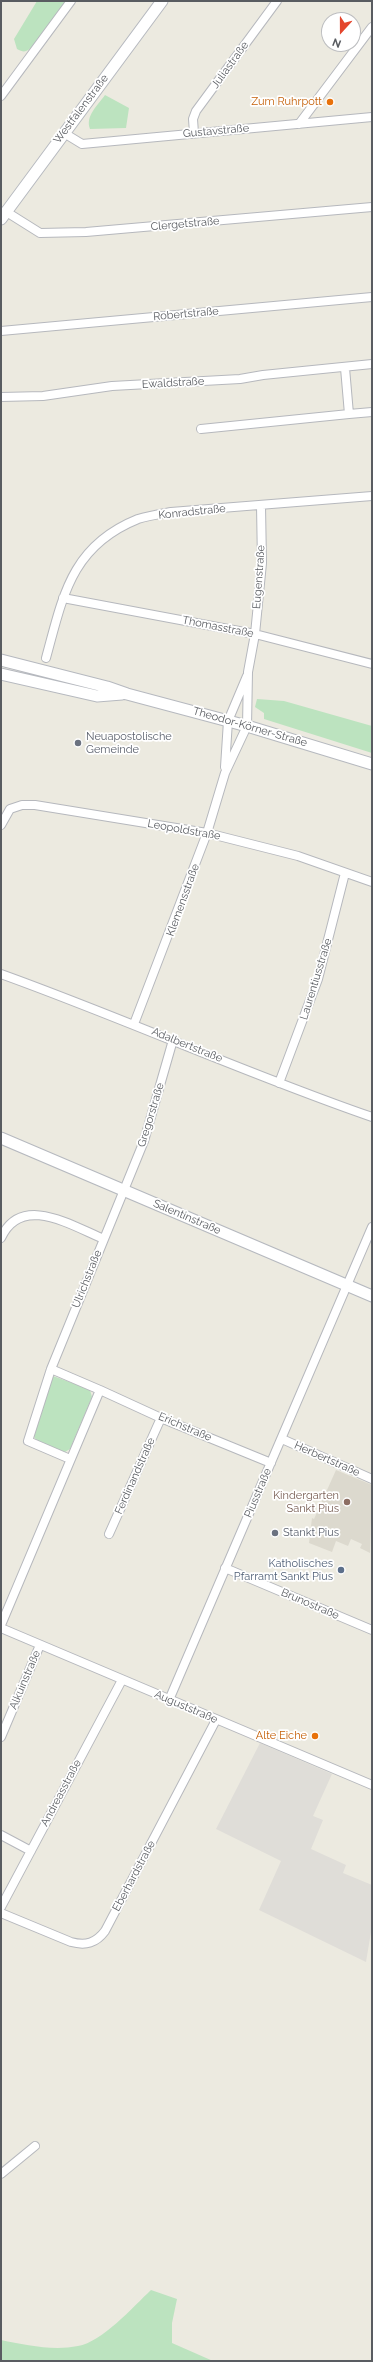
<!DOCTYPE html>
<html>
<head>
<meta charset="utf-8">
<style>
	body { margin:0 }
	#map { position:relative; width:373px; height:2362px; overflow:hidden; background:#eceae0; font-family:Raleway,sans-serif }
	canvas { display:block }
	.frame { position:absolute; inset:0; border:2px solid #595c61; pointer-events:none }
	.north { position:absolute; left:321px; top:12px; width:40px; height:40px; box-sizing:border-box; background:#fff; border:1px solid #bdbec0; border-radius:50%; rotate:201deg; font-size:11px; font-weight:700; line-height:16px; text-align:center; color:#595c61 }
	.north::after { content:''; display:block; margin:auto; width:14px; height:18px; background:#e4462d; clip-path:polygon(50% 0,100% 100%,50% 72%,0 100%) }
</style>
</head>
<body>
<div id="map">
<canvas width="373" height="2362"></canvas>
<div class="frame"></div>
<div class="north">N</div>
</div>
<script>
const ctx = document.querySelector('canvas').getContext('2d');
ctx.lineJoin = 'round';
function fill(path, color) {
  ctx.fillStyle = color;
  ctx.fill(path, 'evenodd');
}
function trace(path, color, width, dash) {
  ctx.strokeStyle = color;
  ctx.lineWidth = width;
  ctx.lineCap = dash ? 'butt' : 'round';
  ctx.setLineDash(dash || []);
  ctx.stroke(path);
}
function drawText(font, color, halo, rows, align = 'center') {
  ctx.font = font + ' Raleway,sans-serif';
  ctx.lineWidth = 3.5;
  ctx.setLineDash([]);
  ctx.textBaseline = 'middle';
  ctx.strokeStyle = halo;
  ctx.fillStyle = color;
  for (const [text, x, y, turn = 0] of rows) {
    ctx.save();
    ctx.translate(x, y);
    ctx.rotate((+turn || 0) * Math.PI / 180);
    ctx.textAlign = isNaN(turn) ? turn : align;
    if (halo) ctx.strokeText(text, 0, 0);
    ctx.fillText(text, 0, 0);
    ctx.restore();
  }
}
fill(new Path2D(`
	M260,1743L332,1774L313,1816L323,1820L311,1849L346,1865L343,1873L372,1885V1926L366,1962L259,1910L281,1861L216,1829Z`), '#dfddd8');
fill(new Path2D(`
	M336,1470L372,1485L370,1553L360,1548L362,1544L351,1539L348,1546L336,1541L332,1552L309,1543L312,1518L314,1519Z`), '#dcd9ce');
fill(new Path2D(`
	M37,1H66L33,46C27,52 24,53 17,49L14,39Z
	M105,95L129,108L126,128L90,129C85,116 98,105 105,95Z
	M257,699L284,701L372,726V753L264,719V713L255,707Z
	M53,1376L86,1388L90,1390L92,1397L70,1449L65,1452L38,1442L34,1437Z
	M151,2290L177,2299L172,2323V2343L213,2361H1V2340C25,2345 53,2351 78,2346C102,2342 133,2307 151,2290Z`), '#bce3bf');
const street = new Path2D(`
	M1,96L71,1
	M299,124L372,27
	M64,133L82,144L372,117
	M194,133L193,119L196,111L277,1
	M5,211L40,233L86,232L372,207
	M1,331L372,297
	M345,368L349,414L372,412
	M1,397L43,396L112,386L240,379L263,375L372,364
	M201,429L349,414
	M63,598L255,634L372,664
	M46,658C63,596 71,546 138,519C148,516 160,514 171,512L372,496
	M225,767L228,721L247,676
	M1,825L10,809L22,805H35L207,833L298,856L372,882
	M1,974C126,1019 247,1074 372,1117
	M134,1024L207,833L225,773L247,726L248,672L255,634L262,563L261,506
	M279,1083L318,979L345,873
	M1,1238C21,1193 72,1226 104,1239
	M100,1390L161,1418L271,1463
	M282,1439L372,1479
	M70,1459L28,1441L51,1369L144,1141L173,1040
	M109,1534L161,1418
	M225,1568L372,1630
	M1,1625L100,1390L51,1369
	M1,1628L372,1785
	M169,1700L372,1227
	M1,1737L40,1645
	M1,1835L31,1851
	M1,1907L122,1680
	M1,1913L71,1942C86,1946 96,1943 105,1931L216,1720
	M1,2174L35,2146`);
const secondary = new Path2D(`
	M1,219L162,1
	M1,660L107,687L127,694L247,726L372,764
	M1,674L97,696L122,694
	M1,1138L372,1296`);
trace(street, '#b6b8bd', 10);
trace(secondary, '#b6b9bf', 13);
trace(street, '#fff', 8);
trace(secondary, '#fff', 11);
for (const [x, y, r, color] of [
	[330,102,4,"#e8710a"],
	[78,743,4,"#6b7280"],
	[347,1502,4,"#8d6e63"],
	[275,1533,4,"#6b7280"],
	[341,1570,4,"#5c6f8a"],
	[315,1736,4,"#e8710a"]
]) {
  const dot = new Path2D();
  dot.arc(x, y, r, 0, 2 * Math.PI);
  ctx.fillStyle = color;
  ctx.fill(dot);
  trace(dot, '#fff', 1.5);
}
drawText('11px', '#595c61', '#fff', [
	["Juliastraße",230,65,-54],
	["Westfalenstraße",81,109,-53],
	["Gustavstraße",216,131,-5],
	["Clergetstraße",185,224,-5],
	["Robertstraße",186,314,-5],
	["Ewaldstraße",173,383,-3],
	["Konradstraße",192,512,-6],
	["Eugenstraße",259,577,-86],
	["Thomasstraße",218,627,11],
	["Theodor-Körner-Straße",250,727,16],
	["Leopoldstraße",184,830,10],
	["Klemensstraße",183,900,-70],
	["Laurentiusstraße",316,979,-73],
	["Adalbertstraße",187,1045,22],
	["Gregorstraße",151,1115,-73],
	["Salentinstraße",187,1217,23],
	["Ulrichstraße",87,1279,-68],
	["Erichstraße",185,1427,23],
	["Herbertstraße",327,1459,24],
	["Ferdinandstraße",135,1476,-66],
	["Piusstraße",258,1493,-67],
	["Brunostraße",310,1604,23],
	["Alkuinstraße",25,1680,-67],
	["Auguststraße",186,1707,23],
	["Andreasstraße",61,1793,-62],
	["Eberhardstraße",134,1876,-62]
]);
drawText('11px', '#c56008', '#fff', [
	["Zum Ruhrpott",322,102],
	["Alte Eiche",307,1736]
], 'right');
drawText('11px', '#5b616d', '#fff', [
	["Neuapostolische",86,737],
	["Gemeinde",86,750],
	["Stankt Pius",283,1533]
], 'left');
drawText('11px', '#785e54', '#fff', [
	["Kindergarten",339,1496],
	["Sankt Pius",339,1509]
], 'right');
drawText('11px', '#4e5e75', '#fff', [
	["Katholisches",333,1564],
	["Pfarramt Sankt Pius",333,1577]
], 'right');
</script>
</body>
</html>
